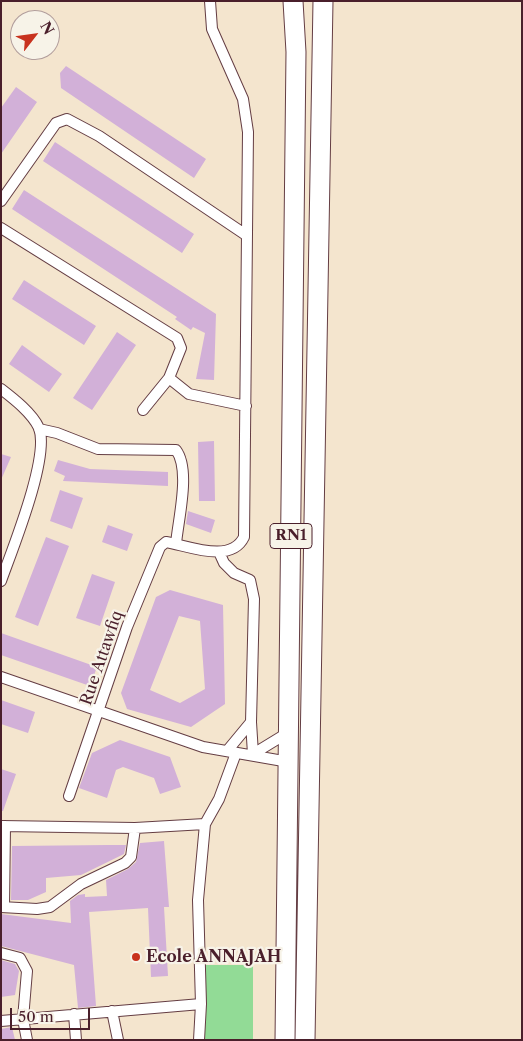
<!DOCTYPE html>
<html>
<head>
<meta charset="utf-8">
<style>
	body { margin:0 }
	#map { position:relative; width:523px; height:1041px; overflow:hidden; background:#f4e5ce; font-family:"Libre Caslon Text",serif }
	canvas { display:block }
	.frame { position:absolute; inset:0; border:2px solid #4a1f2b; pointer-events:none }
	.north { position:absolute; left:10px; top:10px; width:50px; height:50px; box-sizing:border-box; background:#f7f3e8; border:1px solid #b29e9c; border-radius:50%; rotate:60deg; font-size:14px; font-weight:700; line-height:20px; text-align:center; color:#4a1f2b }
	.north::after { content:''; display:block; margin:auto; width:18px; height:22px; background:#c8321e; clip-path:polygon(50% 0,100% 100%,50% 72%,0 100%) }
	.scale { position:absolute; left:10px; top:1008px; width:80px; height:22px; box-sizing:border-box; border:2px solid #4a1f2b; border-top:0; padding-left:6px; font-size:15px; line-height:18px; white-space:nowrap; color:#4a1f2b; -webkit-text-stroke:4px #f7f3e8; paint-order:stroke }
</style>
</head>
<body>
<div id="map">
<canvas width="523" height="1041"></canvas>
<div class="frame"></div>
<div class="north">N</div>
<div class="scale">50 m</div>
</div>
<script>
const ctx = document.querySelector('canvas').getContext('2d');
ctx.lineJoin = 'round';
function fill(path, color) {
  ctx.fillStyle = color;
  ctx.fill(path, 'evenodd');
}
function trace(path, color, width, dash) {
  ctx.strokeStyle = color;
  ctx.lineWidth = width;
  ctx.lineCap = dash ? 'butt' : 'round';
  ctx.setLineDash(dash || []);
  ctx.stroke(path);
}
function drawText(font, color, halo, rows, align = 'center') {
  ctx.font = font + ' "Libre Caslon Text",serif';
  ctx.lineWidth = 4.5;
  ctx.setLineDash([]);
  ctx.textBaseline = 'middle';
  ctx.strokeStyle = halo;
  ctx.fillStyle = color;
  for (const [text, x, y, turn = 0] of rows) {
    ctx.save();
    ctx.translate(x, y);
    ctx.rotate((+turn || 0) * Math.PI / 180);
    ctx.textAlign = isNaN(turn) ? turn : align;
    if (halo) ctx.strokeText(text, 0, 0);
    ctx.fillText(text, 0, 0);
    ctx.restore();
  }
}
fill(new Path2D(`
	M203,965H253V1040H203Z`), '#92db96');
fill(new Path2D(`
	M66,66L206,159L194,178L61,88L60,73Z
	M16,87L37,102L1,154V108Z
	M55,142L194,234L182,253L43,161Z
	M24,190L216,314L214,380L196,379L205,333L193,327L191,330L175,319L177,317L12,209Z
	M24,280L96,326L84,345L12,299Z
	M117,332L136,345L92,410L73,398Z
	M22,345L62,374L49,392L9,364Z
	M214,441L215,501H199L198,442Z
	M1,454L11,457L1,480Z
	M58,460L90,469L168,472V486L63,481L65,476L54,471Z
	M60,490L83,498L72,529L50,521Z
	M188,511L215,520L211,533L186,524Z
	M108,525L133,534L127,551L102,542Z
	M46,537L69,546L38,626L15,617Z
	M92,574L115,582L100,626L76,618Z
	M170,590L223,605L225,704L191,727L127,709L121,693L156,597ZM179,616L200,621L205,689L180,703L150,690Z
	M1,633L97,667L90,686L1,655Z
	M1,700L35,712L28,733L1,724Z
	M120,740L170,757L181,787L160,794L154,778L123,767L116,770L107,798L79,788L92,753Z
	M1,769L16,774L3,811H1Z
	M164,841L169,907H164L168,976L151,977L148,908L89,912L96,1006L78,1008L74,965L1,946V914L71,923L70,901L78,895L85,894V897L107,896L106,880L128,869L136,862L140,843Z
	M108,845H126L124,854L81,875L46,878V892L28,900H11L12,846Z
	M1,960L15,964L19,971L15,995L1,997Z
	M12,1027L15,1040H1V1029Z`), '#d2b0d8');
const street = new Path2D(`
	M1,201L56,123L67,119L99,136L246,235
	M1,228L177,338L181,348L169,378L143,410
	M169,378L189,394L246,406
	M1,389C14,399 32,413 39,428C50,457 12,550 1,581
	M39,429L57,433L98,449L176,450C191,470 178,520 176,544
	M219,552L224,563L234,573L250,580L254,599L251,722L253,754
	M1,677L203,747L289,762
	M227,751L251,722
	M253,754L289,732
	M69,796L127,627L160,547L166,542C189,546 231,564 244,537L248,132L243,99L212,29L210,1
	M1,826L135,828L205,824
	M1,907L37,909L50,907L81,884L125,863L131,857L135,828
	M4,907L5,826
	M1,953L20,958L27,971L23,1019L27,1040
	M112,1011L118,1040
	M74,1014L76,1040
	M1,1021L201,1004
	M199,1040L201,1004L198,900L205,824L219,799L236,753`);
const highway = new Path2D(`
	M285,1040L296,52L293,1
	M305,1040L323,1`);
trace(street, '#643d43', 12);
trace(highway, '#643d43', 21);
trace(street, '#fff', 10);
trace(highway, '#fff', 19);
for (const [x, y, r, color] of [
	[136,957,5,"#c8321e"]
]) {
  const dot = new Path2D();
  dot.arc(x, y, r, 0, 2 * Math.PI);
  ctx.fillStyle = color;
  ctx.fill(dot);
  trace(dot, '#f7f3e8', 2);
}
for (const [x, y, w] of [
	[291,536,42]
]) {
  const box = new Path2D();
  box.roundRect(x - w / 2, y - 12.5, w, 25, 4);
  ctx.fillStyle = '#f7f3e8';
  ctx.fill(box);
  trace(box, '#4a1f2b', 1);
}
drawText('bold 15px', '#4a1f2b', null, [
	["RN1",291,536]
]);
drawText('16px', '#4a1f2b', '#f7f3e8', [
	["Rue Attawfiq",102,658,-71]
]);
drawText('bold 16px', '#4a1f2b', '#f7f3e8', [
	["Ecole ANNAJAH",146,957]
], 'left');
</script>
</body>
</html>
